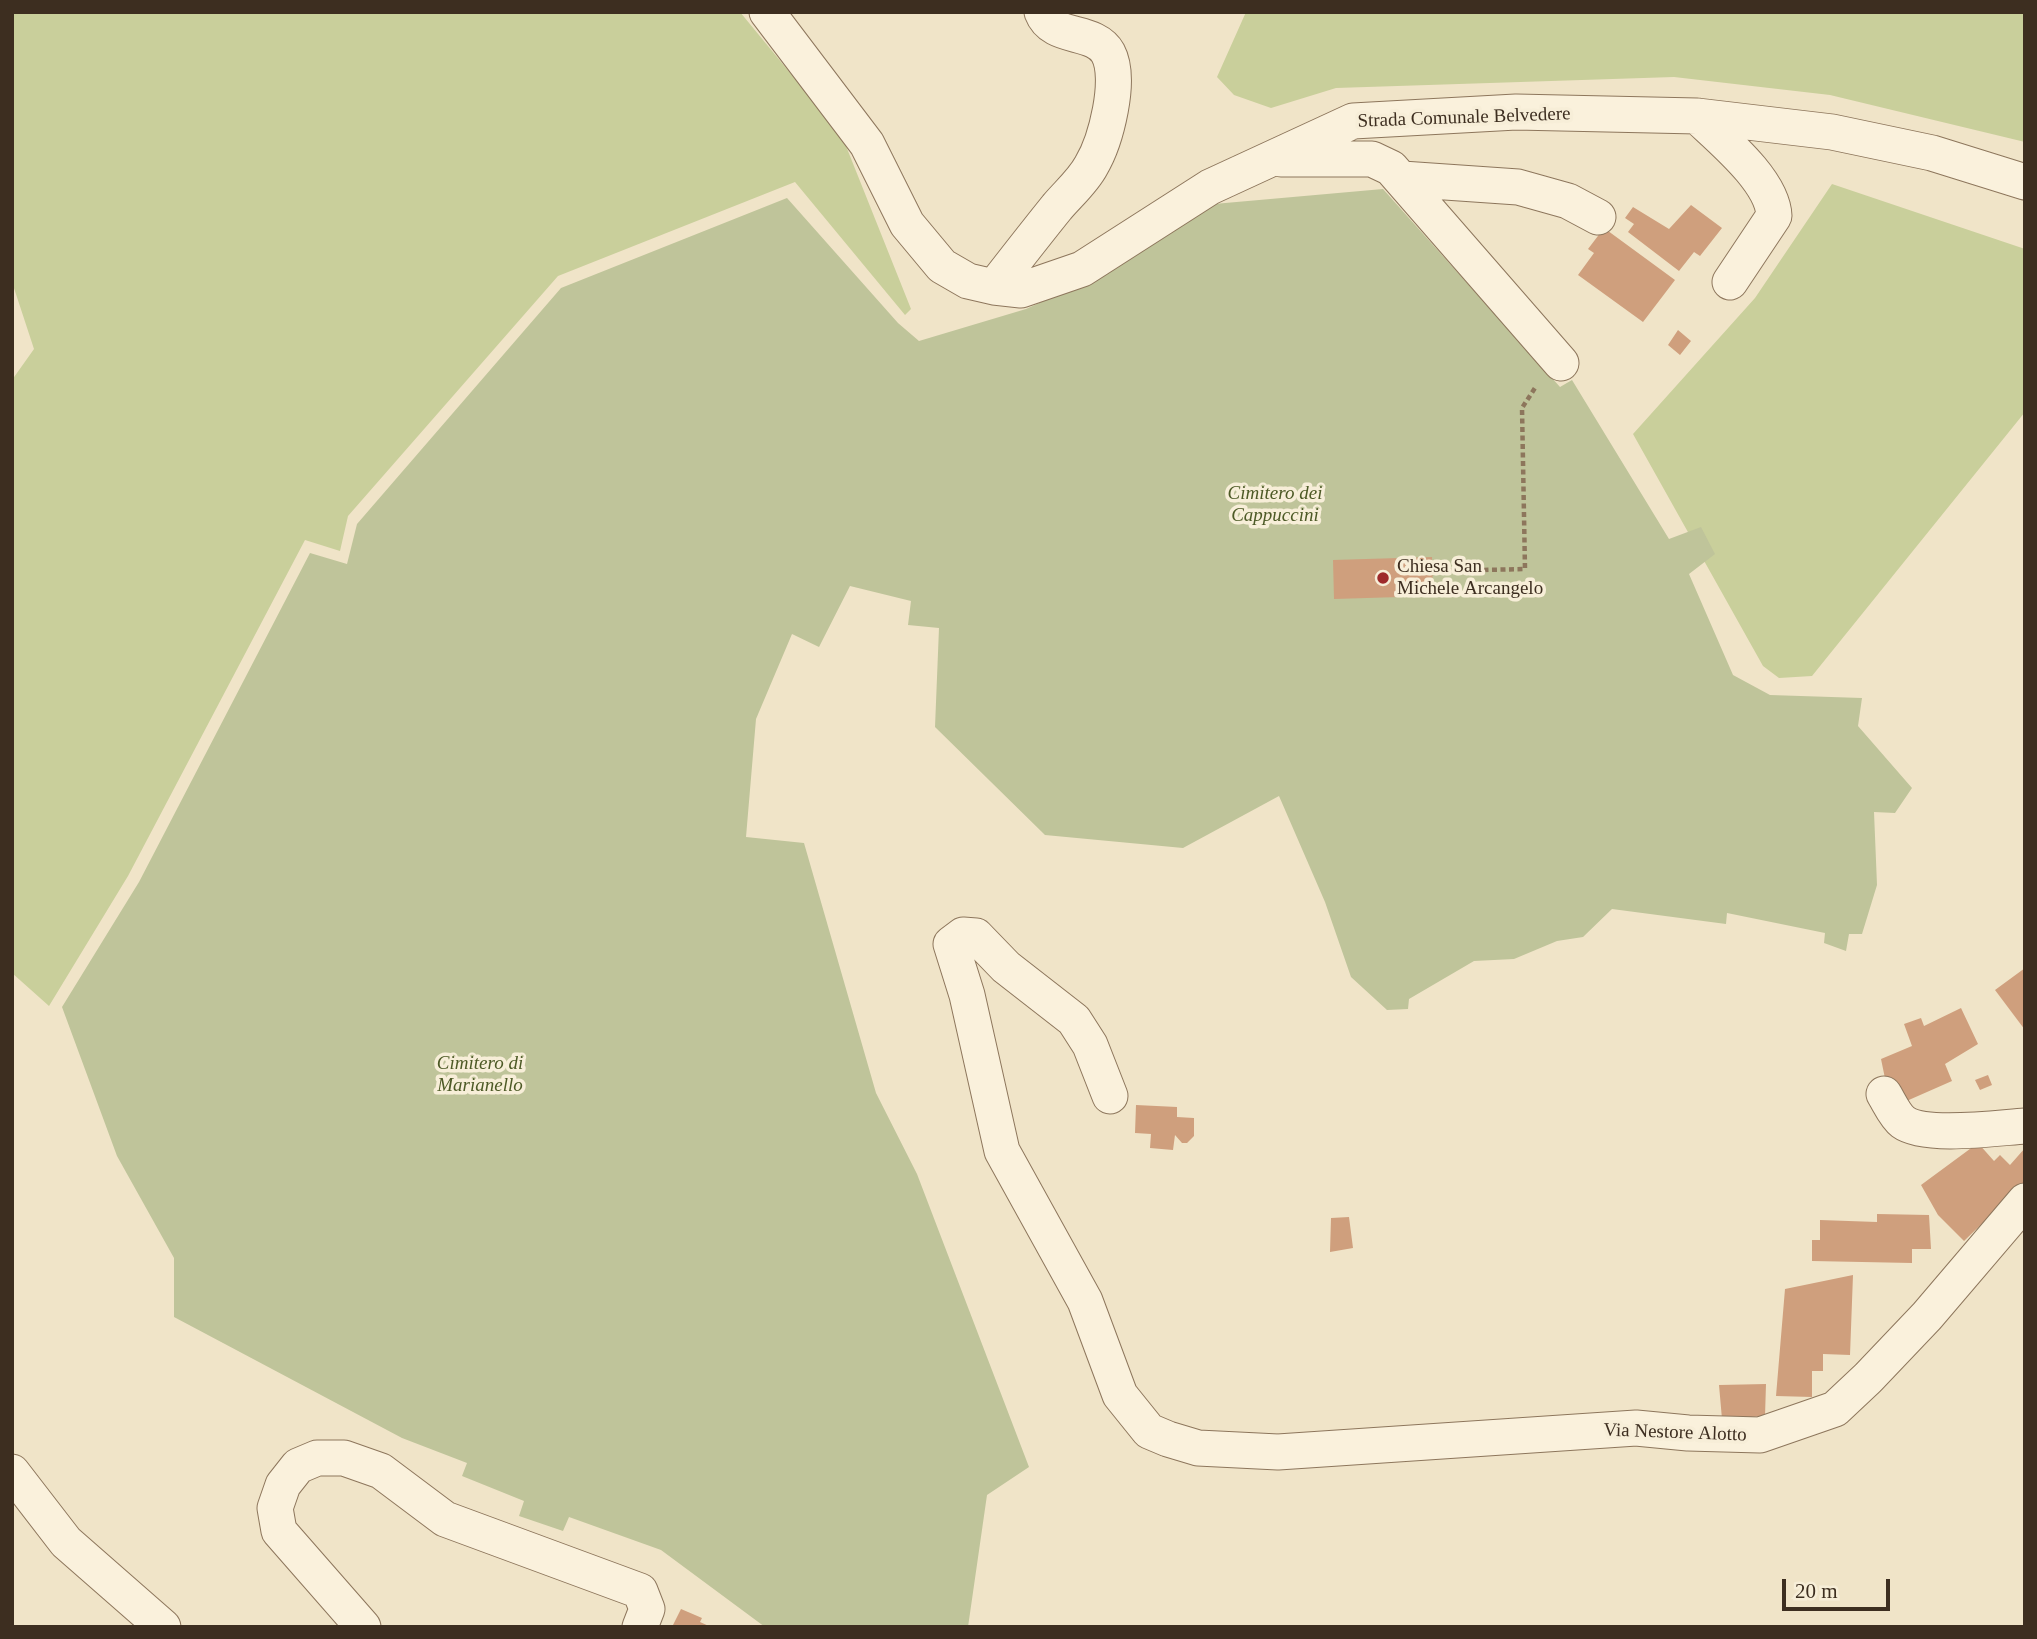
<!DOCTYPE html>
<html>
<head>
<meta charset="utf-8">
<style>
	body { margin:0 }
	#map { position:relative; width:2037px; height:1639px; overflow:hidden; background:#f0e4c8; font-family:"Times New Roman",serif }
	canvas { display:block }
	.frame { position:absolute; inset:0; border:14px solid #3d2e20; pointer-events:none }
	.scale { position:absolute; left:1782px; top:1579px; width:108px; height:32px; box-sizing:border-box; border:4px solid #3d2e20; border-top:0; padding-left:9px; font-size:21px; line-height:24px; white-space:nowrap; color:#3d2e20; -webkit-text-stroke:5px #f7eed8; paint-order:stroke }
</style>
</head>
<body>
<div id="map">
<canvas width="2037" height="1639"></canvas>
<div class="frame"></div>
<div class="scale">20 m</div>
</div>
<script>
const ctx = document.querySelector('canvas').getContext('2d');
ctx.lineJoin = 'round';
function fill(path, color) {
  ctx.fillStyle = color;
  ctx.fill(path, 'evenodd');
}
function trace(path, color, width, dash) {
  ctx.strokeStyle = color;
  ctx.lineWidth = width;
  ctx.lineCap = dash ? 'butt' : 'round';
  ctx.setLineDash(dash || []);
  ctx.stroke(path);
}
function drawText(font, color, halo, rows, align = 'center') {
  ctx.font = font + ' "Times New Roman",serif';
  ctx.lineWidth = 7;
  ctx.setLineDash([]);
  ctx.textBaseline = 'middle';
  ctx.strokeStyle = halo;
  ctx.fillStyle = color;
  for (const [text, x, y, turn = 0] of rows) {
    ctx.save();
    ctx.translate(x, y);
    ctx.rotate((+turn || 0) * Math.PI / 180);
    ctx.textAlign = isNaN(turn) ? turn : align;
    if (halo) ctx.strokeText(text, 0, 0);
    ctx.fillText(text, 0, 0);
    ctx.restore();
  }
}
fill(new Path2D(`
	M12,12H740L842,136L911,309L905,315L795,182L558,276L348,516L340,551L305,540L128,876L49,1006L12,973V380L34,349L12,282Z
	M1246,12H2025V142L1830,95L1674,77L1336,88L1271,108L1234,95L1217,77Z
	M1832,184L2025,249V412L1812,676L1779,678L1763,666L1633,434L1755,298Z`), '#c9cf9b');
fill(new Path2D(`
	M1383,189L1560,387L1572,380L1669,539L1701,527L1715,554L1689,574L1733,675L1770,695L1862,698L1858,726L1912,788L1895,813L1874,812L1877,885L1862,934H1849L1846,951L1824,943L1825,933L1727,913L1726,924L1612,909L1583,937L1557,941L1514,959L1474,961L1409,999L1408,1009L1387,1010L1351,977L1325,902L1279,796L1183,848L1045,835L935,727L939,628L908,625L911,601L850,586L819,647L792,634L756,719L746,837L804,843L876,1093L917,1174L1029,1467L987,1495L968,1627H765L661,1550L569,1517L563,1531L519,1516L524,1501L462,1476L467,1463L402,1438L174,1317V1258L117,1156L62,1007L139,882L310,553L347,564L357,524L561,288L787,198L898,323L919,341L1026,309L1094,278L1214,204Z`), '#bfc49a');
fill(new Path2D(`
	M1691,205L1722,228L1700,256L1694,252L1679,271L1628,232L1634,224L1625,218L1633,207L1669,229Z
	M1604,228L1675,280L1643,322L1578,275L1594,253L1588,249Z
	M1678,330L1691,341L1680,355L1668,345Z
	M1432,557L1433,596L1334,599L1333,560Z
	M2025,968V1030L1995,990Z
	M1961,1008L1978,1044L1945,1064L1952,1081L1902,1103L1887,1088L1881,1059L1912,1046L1904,1024L1921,1018L1924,1026Z
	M1988,1075L1992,1085L1980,1090L1975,1080Z
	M1136,1105L1177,1107V1117L1194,1118V1136L1187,1143H1182L1175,1135L1173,1150L1150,1148L1151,1134L1135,1133Z
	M1978,1143L1994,1161L2000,1155L2010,1165L2025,1148V1182L1964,1241L1938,1215L1921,1185Z
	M1877,1214L1929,1215L1931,1249H1912V1263L1812,1261V1240H1820V1220L1877,1222Z
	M1349,1217L1353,1248L1330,1252L1331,1218Z
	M1853,1275L1850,1355L1823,1354V1371H1812V1397L1776,1396L1785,1289Z
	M1766,1384L1765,1416L1722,1419L1719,1385Z
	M681,1609L702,1618L700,1622L711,1627H672Z`), '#cf9f7d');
const minor = new Path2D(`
	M767,12L867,144L907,224L942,266L968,281L994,287L1021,290L1082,269L1210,187L1353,121L1516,112L1697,116L1832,132L1932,153L2025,182
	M1697,116C1721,139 1773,181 1774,216L1730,282
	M1281,159H1372L1391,168L1561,363
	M1402,179L1518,187L1568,201L1598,217
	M994,287C1015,260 1036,233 1057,207C1068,194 1083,181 1091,166C1106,141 1122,79 1108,53C1094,28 1053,41 1042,12
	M1884,1094C1889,1102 1895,1116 1903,1122C1925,1138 1996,1128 2025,1126
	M1110,1096L1090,1045L1074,1020L1006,967L976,936L963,935L951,944L967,995L1002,1151L1085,1301L1120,1395L1149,1431L1168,1439L1198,1448L1278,1452L1636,1428L1688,1433L1760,1435L1835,1409L1868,1378L1927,1316L2025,1201
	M12,1472L66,1542L163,1627
	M363,1627L279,1531L275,1508L283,1485L298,1466L317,1458H344L381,1471L445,1519L640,1591L647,1609L640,1627`);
trace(minor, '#8d765c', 37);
trace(new Path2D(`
	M1441,571L1525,569L1522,408L1535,388`), '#8d765c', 4.5, [5, 3.5]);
trace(minor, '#faf1dc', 35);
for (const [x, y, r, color] of [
	[1383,578,7,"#9e2a2b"]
]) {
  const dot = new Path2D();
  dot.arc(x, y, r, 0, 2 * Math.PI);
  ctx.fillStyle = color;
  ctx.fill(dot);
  trace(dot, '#f7eed8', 2.5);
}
drawText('19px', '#3d2e20', '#f7eed8', [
	["Strada Comunale Belvedere",1464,118,-2],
	["Via Nestore Alotto",1675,1433,2]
]);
drawText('italic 19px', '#4d5a26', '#f7eed8', [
	["Cimitero dei",1275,494],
	["Cappuccini",1275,516],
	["Cimitero di",480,1064],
	["Marianello",480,1086]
]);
drawText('19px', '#3d2e20', '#f7eed8', [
	["Chiesa San",1397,567],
	["Michele Arcangelo",1397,589]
], 'left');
</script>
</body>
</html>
